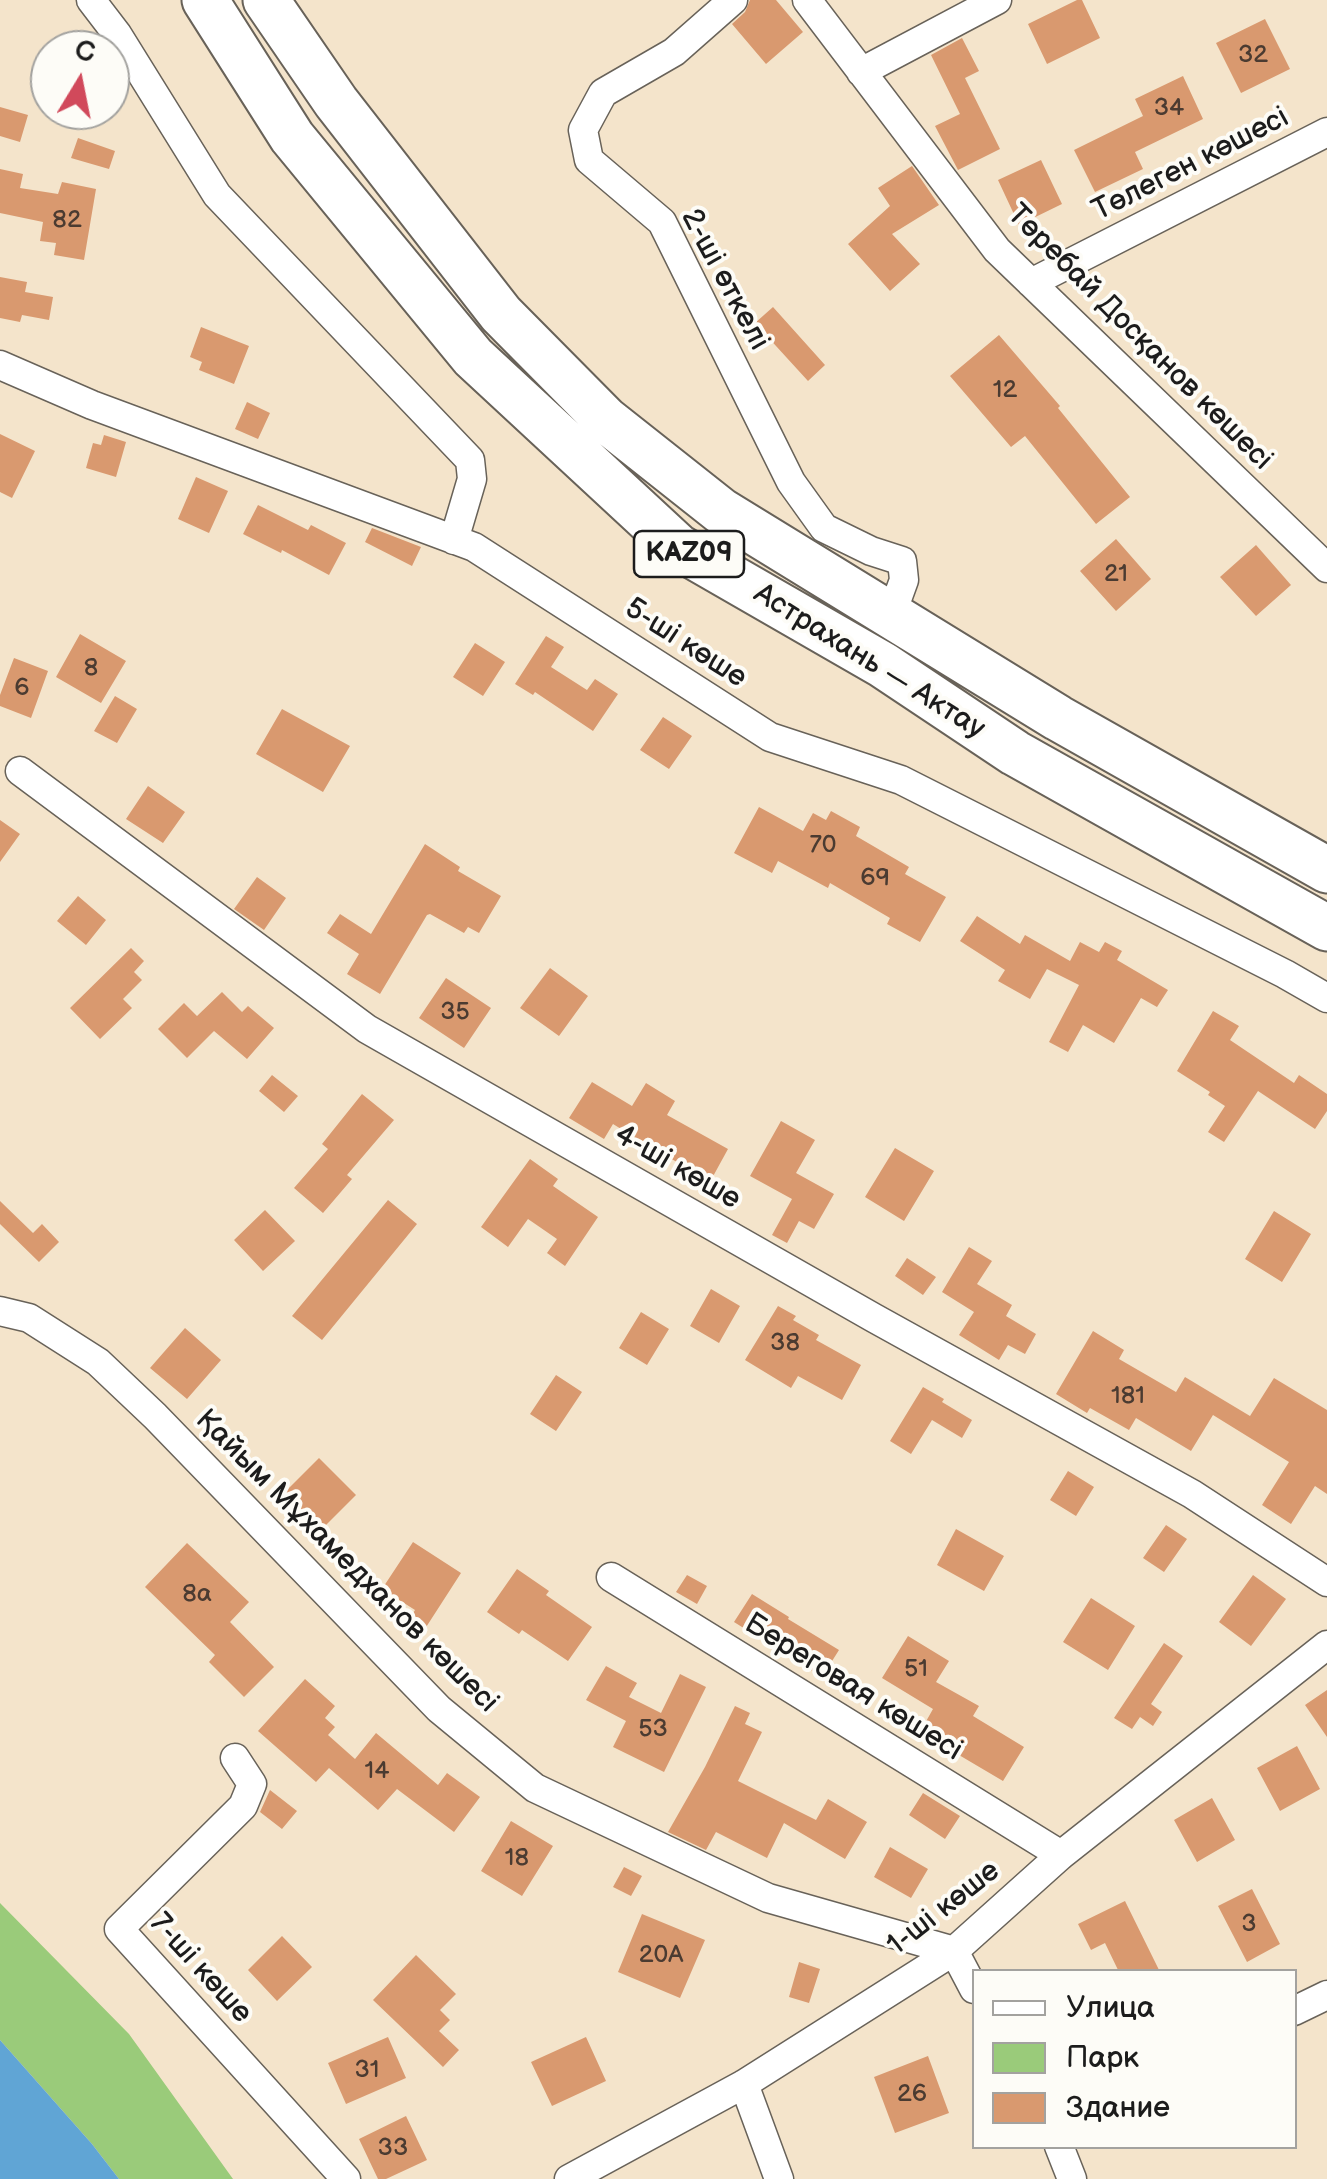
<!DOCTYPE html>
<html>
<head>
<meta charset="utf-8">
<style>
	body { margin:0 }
	#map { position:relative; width:1327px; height:2179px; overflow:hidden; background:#f4e4cb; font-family:"Balsamiq Sans",sans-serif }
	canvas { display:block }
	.legend { position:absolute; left:972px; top:1969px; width:325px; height:180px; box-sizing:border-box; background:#fdfcf7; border:2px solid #a3a29f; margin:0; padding:12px 18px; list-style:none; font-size:30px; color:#1c1c1c }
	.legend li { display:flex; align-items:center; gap:20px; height:50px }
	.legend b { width:50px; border:2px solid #a3a29f }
	.north { position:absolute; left:30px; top:30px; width:100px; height:100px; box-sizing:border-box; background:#fdfcf7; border:2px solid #a3a29f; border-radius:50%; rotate:10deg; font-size:28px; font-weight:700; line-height:40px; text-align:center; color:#1c1c1c }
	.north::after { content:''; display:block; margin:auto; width:35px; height:45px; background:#d1495b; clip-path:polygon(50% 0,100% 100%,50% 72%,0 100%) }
</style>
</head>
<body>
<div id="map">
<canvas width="1327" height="2179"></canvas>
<ul class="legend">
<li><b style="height:12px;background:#fff"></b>Улица</li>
<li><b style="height:28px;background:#9acb7a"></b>Парк</li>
<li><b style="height:28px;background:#d9996f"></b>Здание</li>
</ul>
<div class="north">С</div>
</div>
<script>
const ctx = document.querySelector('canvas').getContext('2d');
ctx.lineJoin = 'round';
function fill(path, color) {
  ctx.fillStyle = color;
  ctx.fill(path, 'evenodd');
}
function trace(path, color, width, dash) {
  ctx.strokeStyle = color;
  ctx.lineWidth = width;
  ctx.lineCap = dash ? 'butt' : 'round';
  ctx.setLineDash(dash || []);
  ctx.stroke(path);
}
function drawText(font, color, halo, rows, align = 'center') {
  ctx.font = font + ' "Balsamiq Sans",sans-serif';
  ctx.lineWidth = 8;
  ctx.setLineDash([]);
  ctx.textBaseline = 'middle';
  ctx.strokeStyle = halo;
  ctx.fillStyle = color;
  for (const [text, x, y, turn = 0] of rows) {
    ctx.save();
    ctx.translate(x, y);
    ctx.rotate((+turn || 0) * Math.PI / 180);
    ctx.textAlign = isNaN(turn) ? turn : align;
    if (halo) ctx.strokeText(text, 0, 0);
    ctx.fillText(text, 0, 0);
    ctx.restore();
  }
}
fill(new Path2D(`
	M0,1903L129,2034L233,2179H119L92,2144L0,2040Z`), '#9acb7a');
fill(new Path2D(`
	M0,2040L92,2144L119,2179H0Z`), '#60a5d5');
fill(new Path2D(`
	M750,0H776L803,32L766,64L732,24L745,12Z
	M1077,0H1082L1100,38L1047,64L1028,24Z
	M1265,19L1290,69L1241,93L1216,43Z
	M962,38L979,71L965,78L1000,149L958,170L935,126L960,114L931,55Z
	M1183,76L1203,119L1135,152L1143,169L1095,192L1074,150L1143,116L1135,99Z
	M0,107L28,115L20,142L0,136Z
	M78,138L115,151L109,169L71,158Z
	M1041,160L1062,204L1019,225L998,180Z
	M912,166L939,205L892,234L920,264L890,291L848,244L890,206L878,188Z
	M0,169L23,174L20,188L58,194L62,182L96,189L84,260L54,255L56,243L40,241L43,222L0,213Z
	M0,277L27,282L25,292L53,297L49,320L22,315L20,322L0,318Z
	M773,307L825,365L808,381L755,323Z
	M201,327L249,346L234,384L199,370L202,362L190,357Z
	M999,335L1060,406L1058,408L1130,497L1096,524L1025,436L1011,447L950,376Z
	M247,402L270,413L258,439L235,429Z
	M0,434L35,451L12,498L0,492Z
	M104,435L126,442L116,477L86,468L93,443L101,445Z
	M196,477L228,491L209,533L178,519Z
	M258,505L308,530L311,525L346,543L329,575L282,550L281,553L243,534Z
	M372,528L421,547L412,566L365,542Z
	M1116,539L1151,579L1116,611L1080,571Z
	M1256,545L1291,585L1256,616L1220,577Z
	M80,634L126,661L101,703L56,677Z
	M546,636L564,647L551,667L587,690L595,679L618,694L593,731L535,692L533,695L515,684Z
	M475,643L505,662L483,696L453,677Z
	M14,658L48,671L31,718L0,706V695Z
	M115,696L137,709L117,743L94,731Z
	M282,709L350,746L323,792L256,754Z
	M663,717L692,736L669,769L640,750Z
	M148,786L185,812L163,843L126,819Z
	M759,807L803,831L813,813L826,820L831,811L860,827L856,836L909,867L905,874L946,897L920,942L887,924L890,918L830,883L828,888L778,861L772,873L734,853Z
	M0,820L20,834L0,862Z
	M425,844L460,867L458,871L501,896L479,933L468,927L464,933L430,914L427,915L380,994L347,974L359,954L327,933L340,914L371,934Z
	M257,877L286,898L264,930L234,909Z
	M78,896L106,920L86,945L57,921Z
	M977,916L1020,944L1025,935L1070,961L1080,942L1099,952L1105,942L1122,951L1117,960L1168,990L1157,1007L1141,998L1114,1043L1083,1025L1068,1052L1049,1042L1079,985L1047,969L1030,999L998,981L1005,970L960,941Z
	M131,948L144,961L134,972L142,980L123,999L132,1008L100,1039L70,1008Z
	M550,968L588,996L559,1036L520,1008Z
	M446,978L491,1008L464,1048L419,1018Z
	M222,992L242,1012L248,1006L274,1028L247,1059L214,1031L187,1058L158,1029L184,1003L197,1016Z
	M1213,1011L1239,1026L1230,1040L1294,1083L1299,1075L1327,1094V1111L1315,1129L1258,1091L1224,1142L1208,1132L1225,1106L1208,1095L1210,1092L1177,1071Z
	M272,1075L298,1096L284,1112L259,1091Z
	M592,1082L632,1106L646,1083L675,1101L667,1115L728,1149L711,1180L660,1153L613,1124L604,1139L569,1118Z
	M362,1094L394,1120L347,1175L352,1179L323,1213L294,1188L328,1149L322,1144Z
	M781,1121L815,1140L796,1173L834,1194L814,1229L799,1221L787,1243L772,1235L792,1199L750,1176Z
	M895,1148L934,1171L904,1221L865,1197Z
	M530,1159L558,1179L553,1186L598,1217L565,1266L547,1253L557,1239L528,1219L508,1247L481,1227Z
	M388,1200L417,1224L322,1340L292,1316Z
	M0,1201L33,1233L42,1224L59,1242L39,1262L0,1224Z
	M265,1210L295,1241L263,1271L234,1240Z
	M1274,1211L1311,1234L1282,1282L1245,1259Z
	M969,1247L992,1261L977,1284L1012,1305L1006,1316L1036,1334L1025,1354L1008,1345L999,1360L959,1335L974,1312L942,1292Z
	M907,1258L936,1277L923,1295L895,1276Z
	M711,1289L740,1306L719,1343L690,1326Z
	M778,1306L796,1316L793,1320L819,1335L816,1340L861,1365L842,1400L798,1376L791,1388L745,1360Z
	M641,1312L669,1329L647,1365L619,1348Z
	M185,1328L221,1360L187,1399L150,1368Z
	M1093,1331L1124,1350L1119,1359L1176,1392L1185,1377L1250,1416L1274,1378L1327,1410V1494L1315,1486L1291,1524L1262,1505L1289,1462L1213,1415L1191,1451L1136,1418L1129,1430L1090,1408L1087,1413L1056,1394Z
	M556,1375L582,1392L556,1431L530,1414Z
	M923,1387L944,1399L942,1402L972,1420L962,1438L932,1420L911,1454L890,1441Z
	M319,1458L356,1495L320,1531L283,1494Z
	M1068,1471L1094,1487L1076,1516L1050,1500Z
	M1166,1525L1187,1539L1164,1572L1143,1558Z
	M956,1529L1004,1556L984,1591L937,1565Z
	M413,1542L461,1573L421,1635L406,1625L415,1610L382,1589Z
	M187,1543L249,1602L230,1622L274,1667L244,1697L209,1662L215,1655L145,1587Z
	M517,1569L549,1591L546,1595L592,1627L568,1661L522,1630L519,1634L487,1612Z
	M687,1575L707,1586L697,1604L676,1592Z
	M1253,1575L1286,1599L1251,1646L1219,1622Z
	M752,1594L789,1617L788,1619L839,1650L822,1677L734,1622Z
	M1091,1598L1135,1626L1108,1670L1063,1642Z
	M908,1636L949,1661L936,1682L979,1706L973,1716L1024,1747L1003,1781L920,1732L933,1709L882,1678Z
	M1164,1643L1183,1656L1151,1704L1162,1712L1153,1726L1140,1717L1132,1729L1114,1718Z
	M606,1666L637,1683L629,1697L661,1713L680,1674L706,1687L664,1772L613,1747L626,1721L586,1700Z
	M305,1679L335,1706L325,1718L335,1727L328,1735L355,1759L376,1733L438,1785L447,1773L480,1797L454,1832L397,1789L378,1810L329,1768L316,1782L258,1731Z
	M1327,1690V1737L1305,1705Z
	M735,1706L750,1713L745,1724L762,1732L738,1781L816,1820L828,1799L867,1822L845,1859L784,1823L767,1858L716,1832L706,1850L668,1832L705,1767Z
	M1297,1746L1320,1789L1280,1811L1257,1768Z
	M270,1790L297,1811L282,1829L260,1812Z
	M923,1793L960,1816L945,1839L909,1815Z
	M1212,1798L1235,1840L1197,1862L1174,1820Z
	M511,1821L553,1846L522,1896L481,1871Z
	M890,1847L928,1869L911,1898L874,1877Z
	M624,1867L642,1876L631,1896L613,1887Z
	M1252,1889L1280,1944L1247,1962L1218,1906Z
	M1125,1901L1160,1972H1119L1105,1943L1091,1950L1078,1924Z
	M642,1914L705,1940L680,1998L618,1972Z
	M282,1936L312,1967L277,2001L248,1970Z
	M416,1955L456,1994L440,2010L450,2020L439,2031L459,2050L443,2067L373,2000Z
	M799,1962L820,1969L809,2003L789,1997Z
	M388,2037L406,2078L346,2104L328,2063Z
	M586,2037L606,2081L552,2106L531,2062Z
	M928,2056L949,2113L895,2133L874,2077Z
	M406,2116L427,2160L386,2179H378L359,2139Z`), '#d9996f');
const minor = new Path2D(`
	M91,0L117,34L217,195L470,460L472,479L454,540
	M733,0L674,52L603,93L583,130L589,160L662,222L791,482L824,528L871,551L902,561L904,580L891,616
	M807,0L997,250L1327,568
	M861,72L997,0
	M1031,283L1327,132
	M0,365L92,405L474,547L770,737L901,780L1285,974L1327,998
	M20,771L367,1029L874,1318L1192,1494L1327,1582
	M0,1311L29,1318L98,1362L155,1416L439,1709L535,1788L768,1898L954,1951L974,1989
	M611,1577L1061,1855
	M235,1758L252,1784L243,1806L119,1929L346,2179
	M1294,2011L1327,1995
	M744,2084L779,2179
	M1059,2146L1072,2179
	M569,2179L744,2084L954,1951L1061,1855L1327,1645`);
const trunk = new Path2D(`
	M205,0L292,137L473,357L678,547L883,665L1015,753L1327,928
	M266,0L336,102L501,314L606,420L721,511L1058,718L1327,870`);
trace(minor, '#686259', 31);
trace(trunk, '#686259', 49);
trace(minor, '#fff', 28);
trace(trunk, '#fff', 45);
drawText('25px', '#4b3b31', null, [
	["32",1253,56],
	["34",1169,109],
	["82",67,221],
	["12",1005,391],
	["21",1116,575],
	["8",91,669],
	["6",22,689],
	["70",823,846],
	["69",875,879],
	["35",455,1013],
	["38",785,1344],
	["181",1128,1397],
	["8а",197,1595],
	["51",916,1670],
	["53",653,1730],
	["14",377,1772],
	["18",517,1859],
	["3",1249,1925],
	["20А",661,1956],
	["31",367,2071],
	["26",912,2095],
	["33",393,2149]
]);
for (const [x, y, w] of [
	[689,554,110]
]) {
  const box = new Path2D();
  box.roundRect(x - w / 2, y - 23, w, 46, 8);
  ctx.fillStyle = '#fdfcf7';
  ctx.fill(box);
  trace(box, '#1c1c1c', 2.5);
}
drawText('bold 28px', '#1c1c1c', null, [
	["KAZ09",689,554]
]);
drawText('30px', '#1c1c1c', '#fdfcf7', [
	["Төлеген көшесі",1191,165,-27],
	["2-ші өткелі",724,280,62],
	["Төребай Досқанов көшесі",1139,338,45],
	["5-шi көше",685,644,33],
	["Астрахань — Актау",869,662,32],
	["4-шi көше",677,1168,30],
	["Қайым Мұхамедханов көшесi",346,1562,45],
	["Береговая көшесі",853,1688,32],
	["1-ші көше",944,1909,-38],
	["7-шi көше",200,1969,48]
]);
</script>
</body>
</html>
